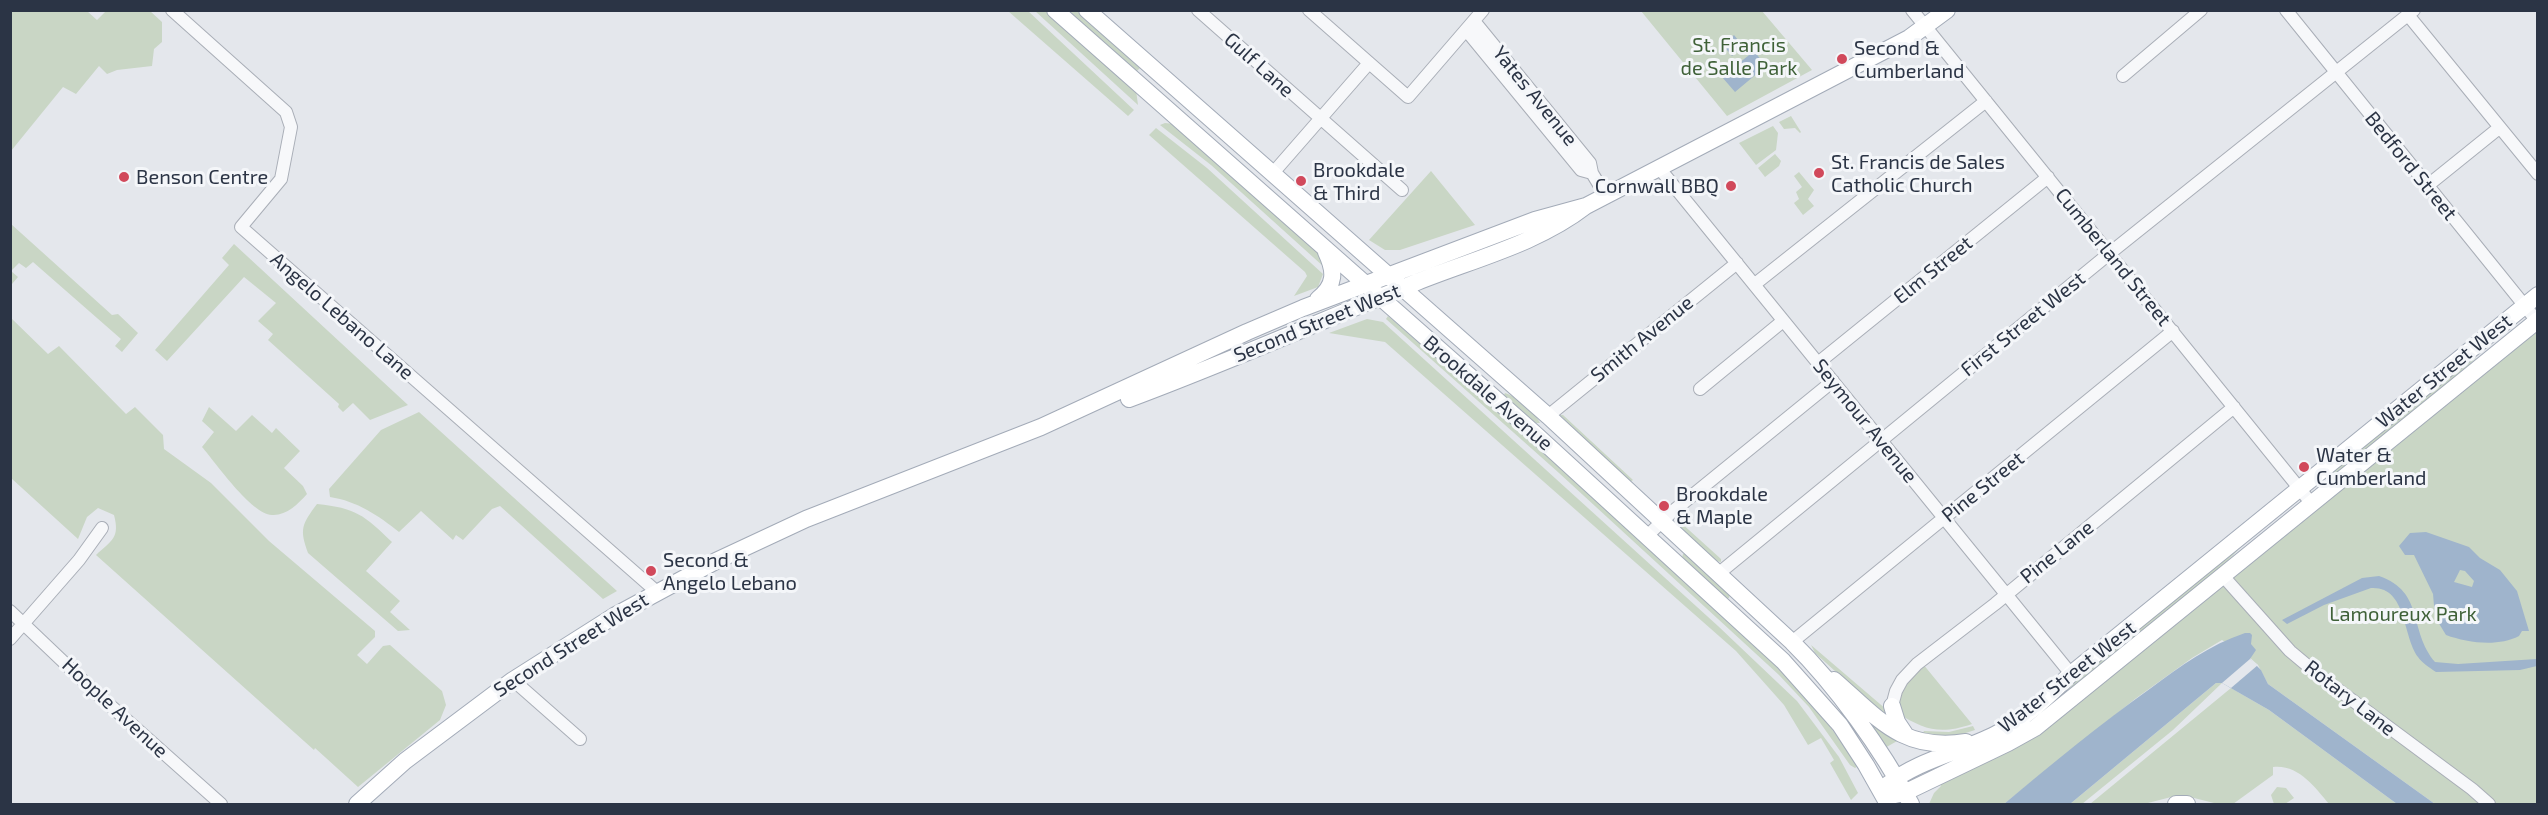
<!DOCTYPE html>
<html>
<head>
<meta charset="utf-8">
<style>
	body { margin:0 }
	#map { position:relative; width:2548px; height:815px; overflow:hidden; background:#e4e7ec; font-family:"Exo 2",sans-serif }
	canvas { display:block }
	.frame { position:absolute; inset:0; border:12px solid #2b3445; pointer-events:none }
</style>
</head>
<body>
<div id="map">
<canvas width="2548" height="815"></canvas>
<div class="frame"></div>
</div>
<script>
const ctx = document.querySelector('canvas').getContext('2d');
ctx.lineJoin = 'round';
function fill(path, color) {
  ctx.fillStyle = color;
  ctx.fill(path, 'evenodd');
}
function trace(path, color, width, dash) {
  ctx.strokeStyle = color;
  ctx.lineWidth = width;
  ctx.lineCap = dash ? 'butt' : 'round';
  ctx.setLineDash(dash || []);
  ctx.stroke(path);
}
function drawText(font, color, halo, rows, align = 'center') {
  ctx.font = font + ' "Exo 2",sans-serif';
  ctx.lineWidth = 6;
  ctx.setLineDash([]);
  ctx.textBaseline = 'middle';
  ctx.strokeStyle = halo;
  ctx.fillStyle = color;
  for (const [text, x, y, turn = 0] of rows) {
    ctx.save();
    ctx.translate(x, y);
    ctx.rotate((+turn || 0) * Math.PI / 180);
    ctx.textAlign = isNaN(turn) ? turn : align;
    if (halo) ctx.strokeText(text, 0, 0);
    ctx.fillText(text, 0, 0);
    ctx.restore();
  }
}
fill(new Path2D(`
	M11,10L87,11L97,20L106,11H150L162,22V42L154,49L152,66L117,70L107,74L99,66L76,94L63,87L11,151Z
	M1008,11H1028L1134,110L1128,116Z
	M1035,11H1046L1136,90L1138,105Z
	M1067,11H1077L1140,68L1136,72Z
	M1641,11H1762L1812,70L1727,116Z
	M1791,116L1801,132L1800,133L1795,128L1784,129L1779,122Z
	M1165,123L1174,124L1319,254L1324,267L1211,165L1160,125Z
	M1773,126L1778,133L1776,150L1756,165L1739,143Z
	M1156,128L1207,168L1323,274L1318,287L1294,296L1307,276L1305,272L1149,135Z
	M1775,154L1781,161L1779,166L1765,177L1758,168Z
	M1431,171L1475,225L1400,250H1385L1369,240Z
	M1799,172L1814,190L1808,199L1814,206L1803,215L1794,203L1799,199L1796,192L1802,187L1794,176Z
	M11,224L112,315L118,314L138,333L122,352L115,346L121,339L33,262L26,268L19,263L11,271L18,277L12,284L11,282Z
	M234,244L408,405L370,420L353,403L343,412L338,407L339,404L268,340L273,334L258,321L276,303L244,277L167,361L155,350L229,265L222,258Z
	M1388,316L1561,466L1769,658L1824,718L1858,766L1855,768L1850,765L1809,707L1779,675L1559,473L1386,319Z
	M10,317L48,354L59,346L126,414L135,407L163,435L164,449L211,483L269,541L375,631V637L357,655L367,664L383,646L390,645L442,691L446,705L440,720L358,787L315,748L314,750L96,555C112,540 120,538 114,515L98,508L87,517L78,539L11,478Z
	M1367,319L1383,322L1718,626L1797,701L1839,757L1858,793L1851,800L1830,763L1834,760L1821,738L1808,745L1784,705L1736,651L1385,342L1329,333Z
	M2537,328V804H2435L2268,684L2258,665L2249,657L2222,640L2192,658L2135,699L2004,804H1929L1934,793L1941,786L1939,781L2002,754Z
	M2473,355L2476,358L2452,382L2333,479L2328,473Z
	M1505,393C1516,396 1536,413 1540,423H1535L1504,395Z
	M209,407L236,431L252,415L272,433L276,428L300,451L284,468L303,486L307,494C298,504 286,516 272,515C251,514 216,463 202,447L214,432L202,421Z
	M419,412L617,591L603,599L500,506L492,509L463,540L456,535L453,540L421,511L399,532C379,516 357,501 330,497L329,489L381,430Z
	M1560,415H1563L1633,480L1630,482Z
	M317,504C356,508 364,515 392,542L366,571L400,601L390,612L410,630L398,631L308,553C299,529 302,524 317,504Z
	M1677,521H1679L1721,559V562L1716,561L1678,527Z
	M2237,549L2238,550L2212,577L2040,716L2038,714L2109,652Z
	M1686,553L1730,594L1729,598L1726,599L1682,558L1683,554Z
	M1811,645L1887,710V718L1815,653Z
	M1923,664L1972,724C1940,735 1925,730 1897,713L1902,690Z
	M2216,683H2222L2173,730L2082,804H2070Z
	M2231,688L2269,710L2397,804H2329C2315,787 2298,764 2273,767V775L2233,804H2218L2190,797L2175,796L2144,804H2090Z
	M1873,721L1899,740L1883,749L1867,728Z
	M1973,726L1975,730L1950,738L1923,733L1924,731L1949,732Z
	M2277,787L2286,788L2294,798L2285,804H2274L2271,795Z`), '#c9d6c5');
fill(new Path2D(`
	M1734,35L1743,46L1732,56L1723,45Z
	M1754,51L1766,66L1735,92L1722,77Z
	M2426,532L2469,547L2480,558L2500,570L2517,591L2529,631H2522L2519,636C2498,647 2468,643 2446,635L2435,617L2433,594L2414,555H2405L2399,546L2410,533ZM2460,570L2465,571L2474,581L2472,587L2454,582Z
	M2379,576C2425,592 2408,630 2435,662L2458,664L2537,659V666L2520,670L2436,672C2430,668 2422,663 2418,657C2402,635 2407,586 2371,588L2324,605L2287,624L2282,620L2362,578Z
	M2245,633H2250L2252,635L2251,644L2256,650L2250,659L2261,670L2268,684L2435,804H2397L2269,710L2222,683H2216L2070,804H2004C2052,764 2100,724 2151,688C2181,666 2209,645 2245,633Z`), '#9fb4cc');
fill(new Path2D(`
	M2250,659L2258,665L2231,688L2222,683Z`), '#e4e7ec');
const minor = new Path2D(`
	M172,10L286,112L291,127L281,179L241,227L657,592
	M1198,10L1402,190
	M1309,10L1408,97L1483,10
	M1912,10L2312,504
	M2286,10L2537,321
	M2408,15L2538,174
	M1474,21L1590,163L1592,173L1606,196
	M1466,30L1581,170L1592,173
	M2123,76L2201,10
	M1660,169L2071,674
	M1273,173L1369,63
	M2427,186L2499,128
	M1755,284L1986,101
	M1818,363L2048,177
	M1700,389L1783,321
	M1548,416L1737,263
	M1647,536L1672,512L1833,381
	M1718,574L2110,253L2414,10
	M2223,576L2290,651L2321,677L2472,789L2489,804
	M10,611L94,691L221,804
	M10,639L79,560L102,528
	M1792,642L2173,331
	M513,680L580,739
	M1892,706L1896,691L1902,680L1917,664L1995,604L2234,407`);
const major = new Path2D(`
	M1055,10L1533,432L1783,661L1840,725L1866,765L1888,804
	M1087,10L1548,416L1792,642C1836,685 1882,750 1911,804
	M1318,299C1336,285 1335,271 1326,252
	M1129,399C1226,363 1321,321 1417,282C1474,259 1537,244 1586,206L1909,38L1947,10
	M1834,680C1878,718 1902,752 1966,742
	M1892,706L1897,722L1905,734
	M1887,785C1918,760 1961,752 1996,734C2024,720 2048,696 2071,674L2538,295
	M1895,795L1904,793L2008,743L2035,728L2538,320
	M357,804L405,761L513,680L614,616L716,561L806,519L1041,427L1247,332L1303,308L1535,220L1586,206
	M2176,804H2187`);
trace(minor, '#a9aeb7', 14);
trace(major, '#a3abb8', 18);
trace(minor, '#f7f8fa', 12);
trace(major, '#fff', 16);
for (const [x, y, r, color] of [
	[1842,59,6,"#d1495b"],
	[1819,173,6,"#d1495b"],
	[124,177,6,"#d1495b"],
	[1301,181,6,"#d1495b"],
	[1731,186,6,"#d1495b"],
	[2304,467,6,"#d1495b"],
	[1664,506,6,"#d1495b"],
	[651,571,6,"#d1495b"]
]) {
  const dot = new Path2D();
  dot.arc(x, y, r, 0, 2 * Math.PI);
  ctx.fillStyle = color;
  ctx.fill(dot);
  trace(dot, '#f4f6f9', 2);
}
drawText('20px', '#3f6138', '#f4f6f9', [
	["St. Francis",1739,45],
	["de Salle Park",1739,68],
	["Lamoureux Park",2403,614]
]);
drawText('20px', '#2b3445', '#f4f6f9', [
	["Second &",1854,48],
	["Cumberland",1854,71],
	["St. Francis de Sales",1831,162],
	["Catholic Church",1831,185],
	["Brookdale",1313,170],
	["& Third",1313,193],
	["Benson Centre",136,177],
	["Cornwall BBQ",1719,186,"right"],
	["Water &",2316,455],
	["Cumberland",2316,478],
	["Brookdale",1676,494],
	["& Maple",1676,517],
	["Second &",663,560],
	["Angelo Lebano",663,583]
], 'left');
drawText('20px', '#2b3445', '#f4f6f9', [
	["Gulf Lane",1259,65,42],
	["Yates Avenue",1535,96,51],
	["Bedford Street",2411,166,51],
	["Cumberland Street",2113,257,51],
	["Elm Street",1933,270,-39],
	["Angelo Lebano Lane",342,316,41],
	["Second Street West",1317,323,-22],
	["First Street West",2023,324,-39],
	["Smith Avenue",1642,339,-39],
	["Water Street West",2444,371,-39],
	["Brookdale Avenue",1488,393,41],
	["Seymour Avenue",1865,421,51],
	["Pine Street",1983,487,-39],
	["Pine Lane",2057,552,-39],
	["Second Street West",571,645,-32],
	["Water Street West",2067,677,-38],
	["Rotary Lane",2350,698,38],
	["Hoople Avenue",115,708,43]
]);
</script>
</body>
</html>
